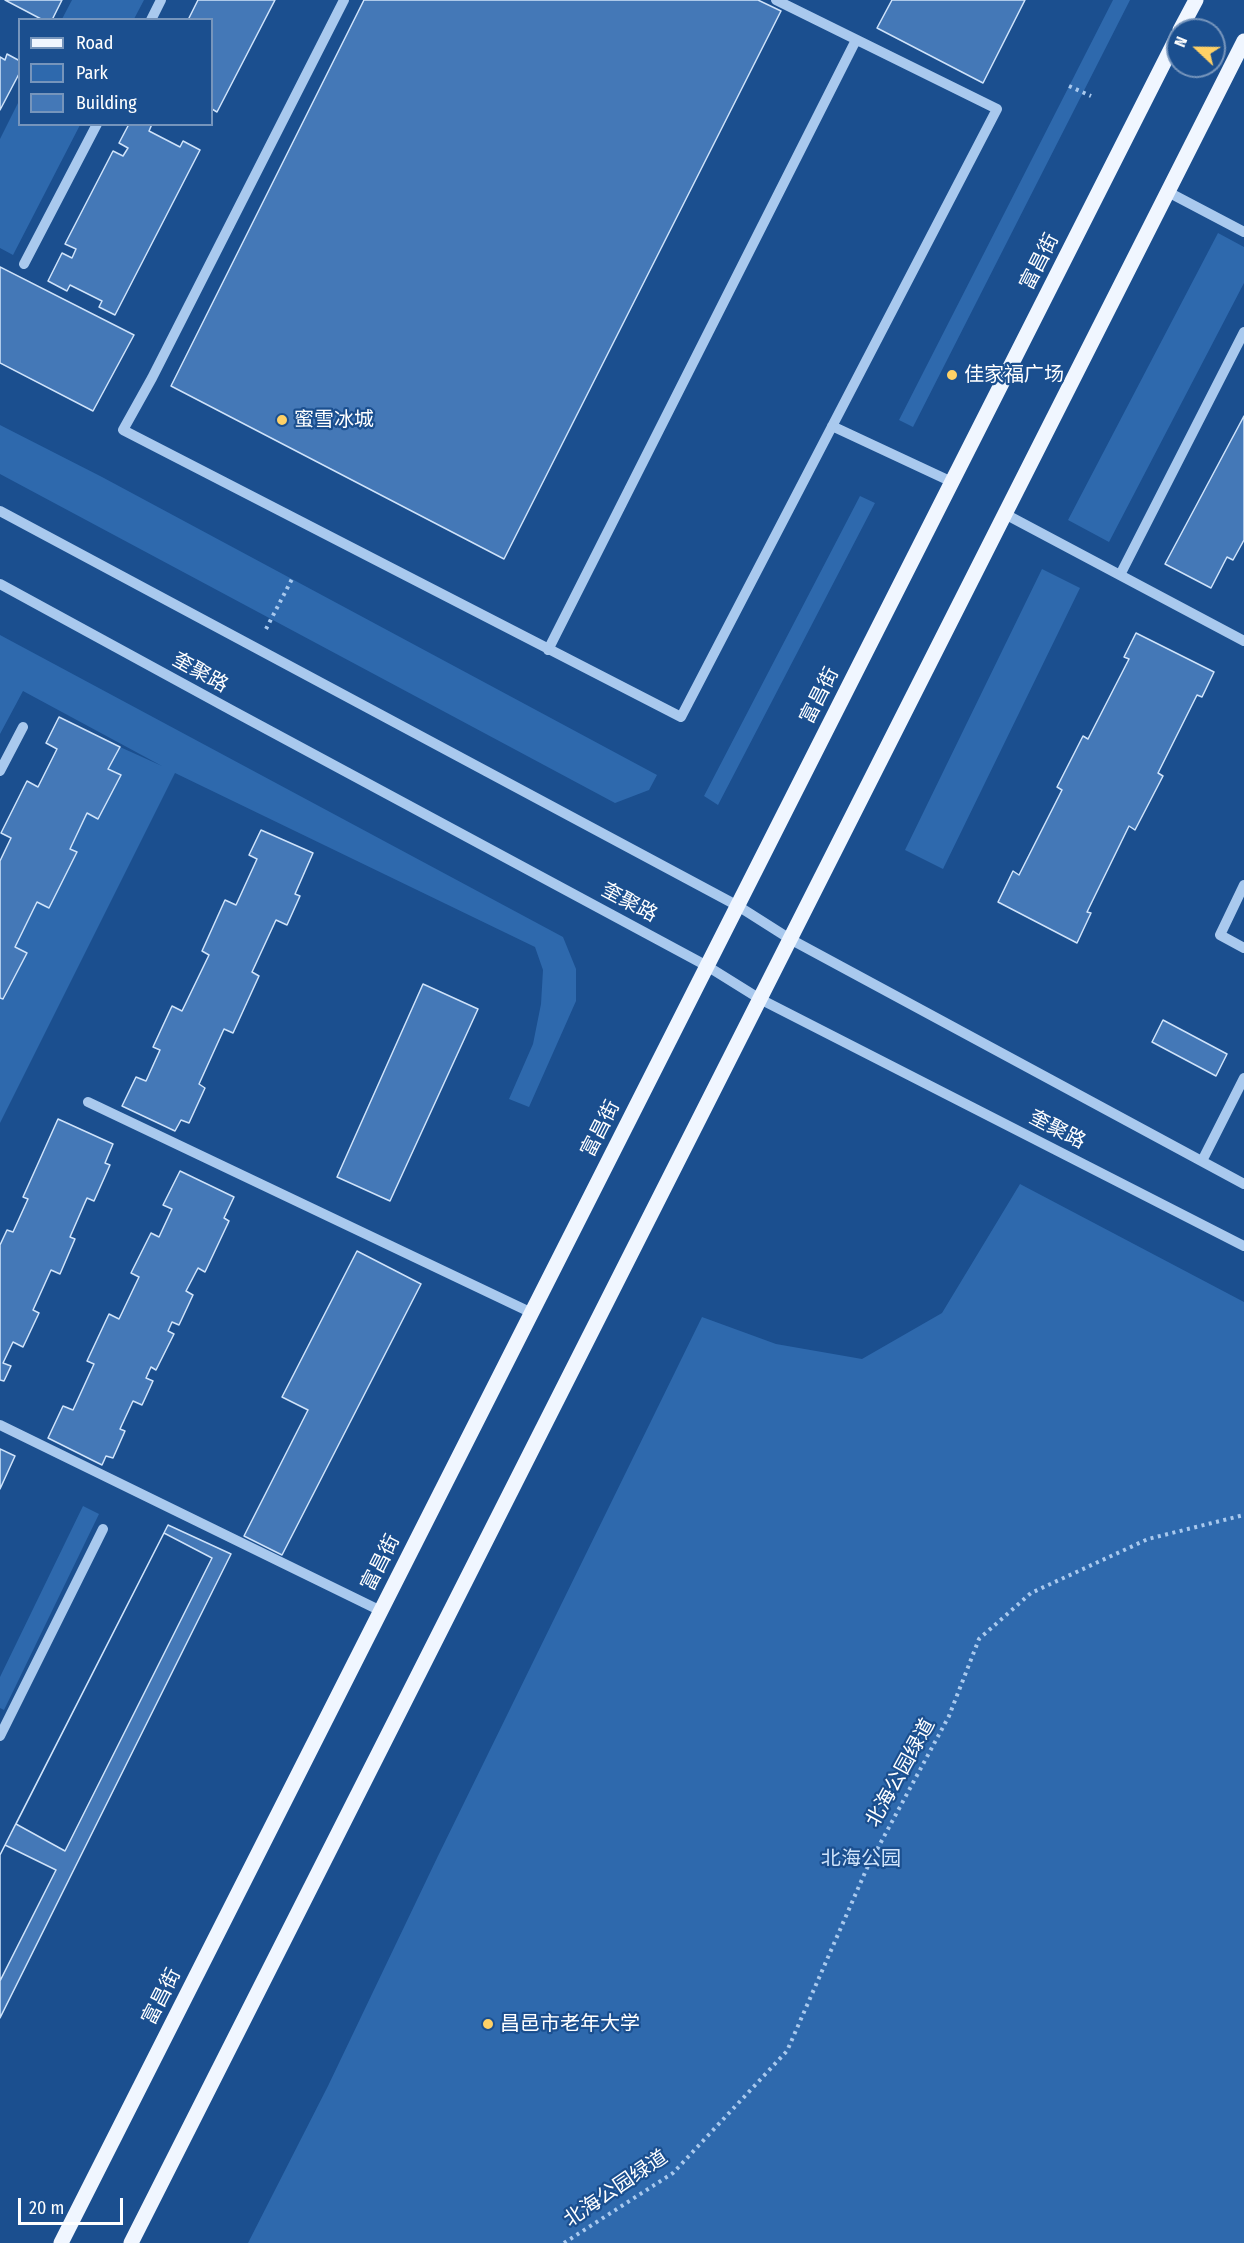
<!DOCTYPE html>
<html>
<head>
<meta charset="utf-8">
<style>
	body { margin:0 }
	#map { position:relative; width:1244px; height:2243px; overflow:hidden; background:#1b4f8f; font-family:"Fira Sans Condensed",sans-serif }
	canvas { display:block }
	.legend { position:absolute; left:18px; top:18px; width:195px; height:108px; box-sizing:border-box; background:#1b4f8f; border:2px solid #7695bc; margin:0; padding:8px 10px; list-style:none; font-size:18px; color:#fff }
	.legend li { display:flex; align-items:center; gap:12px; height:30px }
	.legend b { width:30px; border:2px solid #7695bc }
	.north { position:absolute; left:1166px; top:18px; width:60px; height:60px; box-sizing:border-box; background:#1b4f8f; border:2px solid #7695bc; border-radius:50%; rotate:292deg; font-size:16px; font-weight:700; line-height:24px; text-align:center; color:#fff }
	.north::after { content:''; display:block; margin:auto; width:21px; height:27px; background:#ffd166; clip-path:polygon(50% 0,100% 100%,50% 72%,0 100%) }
	.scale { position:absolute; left:18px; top:2198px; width:105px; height:27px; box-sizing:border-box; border:3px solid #fff; border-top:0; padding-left:8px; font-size:18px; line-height:21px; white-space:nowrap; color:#fff; -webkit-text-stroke:4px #1b4f8f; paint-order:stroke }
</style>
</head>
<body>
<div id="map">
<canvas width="1244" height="2243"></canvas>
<ul class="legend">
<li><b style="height:8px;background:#f0f6ff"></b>Road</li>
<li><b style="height:16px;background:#2e69ad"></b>Park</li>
<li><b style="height:16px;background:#4478b7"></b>Building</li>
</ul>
<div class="north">N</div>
<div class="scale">20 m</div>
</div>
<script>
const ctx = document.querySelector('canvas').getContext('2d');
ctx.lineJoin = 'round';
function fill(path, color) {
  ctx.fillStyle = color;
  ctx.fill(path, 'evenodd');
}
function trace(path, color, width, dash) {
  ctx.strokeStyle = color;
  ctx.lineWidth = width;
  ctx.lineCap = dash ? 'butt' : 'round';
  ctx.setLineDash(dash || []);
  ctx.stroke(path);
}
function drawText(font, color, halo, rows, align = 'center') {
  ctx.font = font + ' "Fira Sans Condensed","Noto Sans SC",sans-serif';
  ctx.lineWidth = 4.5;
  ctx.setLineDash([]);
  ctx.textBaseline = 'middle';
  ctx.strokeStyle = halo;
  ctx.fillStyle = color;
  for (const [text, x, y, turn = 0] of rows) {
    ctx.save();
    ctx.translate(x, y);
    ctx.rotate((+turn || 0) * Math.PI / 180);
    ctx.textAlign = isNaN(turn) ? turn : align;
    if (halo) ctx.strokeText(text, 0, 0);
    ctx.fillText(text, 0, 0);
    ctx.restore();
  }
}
fill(new Path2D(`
	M72,0H144L134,19H62Z
	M1113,0H1130L913,427L899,420Z
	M19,101L20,124L80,125L13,255L0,248V139Z
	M1218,233L1244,247V283L1109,542L1068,520Z
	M0,425L102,477L657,775L649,790L615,803L0,474Z
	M860,496L875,503L718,805L704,796Z
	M1042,569L1080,588L943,869L905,850Z
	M0,635L563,937L576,969V1001L529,1107L509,1099L533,1044L541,1004L543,970L535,947L175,773L0,1123V998L4,999L27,953L15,947L37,902L49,908L77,853L70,849L87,813L98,819L120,775L108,769L120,747L162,766L23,691L0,734Z
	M1020,1184L1244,1302V2243H248L328,2086L438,1856L702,1317L776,1344L862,1359L942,1313Z
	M83,1506L99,1514L4,1710L0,1708V1677Z`), '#2e69ad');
const building = new Path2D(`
	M5,0H62L52,20H43Z
	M198,0H275L217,112L212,109V20H188Z
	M364,0H758L781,11L504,559L171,386Z
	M892,0H1025L983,83L877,28Z
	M7,54L20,61V72L0,110V57L5,60Z
	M129,124H152L149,131L180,147L183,141L200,150L115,315L99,307L102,301L70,285L67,291L48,281L62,253L72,258L76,249L65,244L113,151L123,156L128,148L119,143Z
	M0,267L134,335L93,411L0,363Z
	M1244,416V540L1233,560L1227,557L1211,588L1165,564Z
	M1136,633L1214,672L1202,697L1197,695L1158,773L1163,776L1135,830L1129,826L1087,912L1091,913L1077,943L998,902L1013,871L1019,875L1062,790L1057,787L1083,736L1088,739L1129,659L1124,657Z
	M59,717L120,747L108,769L121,775L98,819L87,813L70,849L77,852L49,908L37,902L15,947L27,953L3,999L0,998V861L11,838L1,833L27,781L38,787L57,749L46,743Z
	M261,830L313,853L295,894L300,896L287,925L276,920L252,972L259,976L233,1033L224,1029L199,1084L205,1088L189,1123L181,1120L175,1131L122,1106L136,1077L146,1081L160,1050L153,1047L172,1006L182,1011L209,955L202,951L225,900L236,905L257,859L249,855Z
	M423,984L478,1009L390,1201L337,1177Z
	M1163,1020L1227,1054L1216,1076L1152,1042Z
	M58,1119L113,1144L105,1163L110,1165L94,1201L87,1198L70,1237L75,1239L60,1274L51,1270L33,1310L39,1313L23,1347L13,1342L3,1363L11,1366L4,1381L0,1380V1245L7,1230L13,1232L28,1199L23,1197Z
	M180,1171L234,1197L224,1218L229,1221L205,1272L198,1268L186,1291L193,1295L179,1325L172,1322L168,1331L174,1334L156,1370L151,1367L146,1378L153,1381L142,1405L133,1401L120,1429L125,1431L113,1458L106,1456L102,1465L48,1438L63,1406L73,1410L94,1364L87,1361L109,1314L119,1319L139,1277L131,1273L151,1233L159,1237L172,1209L163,1205Z
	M357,1251L421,1284L282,1555L244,1536L308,1410L282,1397Z
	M0,1449L15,1456L0,1489Z
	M168,1525L231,1554L0,2018V1855Z
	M164,1533L212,1558L65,1851L16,1824Z
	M5,1845L56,1870L0,1981V1855Z`);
fill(building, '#4478b7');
trace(building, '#cfe3fa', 1.5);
trace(new Path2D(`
	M1069,86L1091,96
	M266,629L292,579
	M564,2243L673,2173L787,2051L867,1868L949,1716L979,1639L1031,1593L1148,1539L1244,1515`), '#a9c9ee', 4, [3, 4.5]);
trace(new Path2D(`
	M344,0L152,378L123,430L681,717L997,109L776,0
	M151,20L161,0
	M1168,192L1244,232
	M24,264L97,124
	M832,426L952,482
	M0,511L738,906L790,939L1244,1184
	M1005,514L1244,641
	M1120,575L1244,332
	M0,584L233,711L707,966L760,999L1244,1246
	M548,650L856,40
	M0,771L23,727
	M1244,885L1220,935L1244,948
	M88,1102L532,1313
	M1202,1161L1244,1078
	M0,1425L381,1611
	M0,1736L103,1529`), '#a9c9ee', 10);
trace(new Path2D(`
	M1180,30L1196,0
	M61,2243L1178,35
	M131,2243L1244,41`), '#f0f6ff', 15);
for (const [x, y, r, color] of [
	[952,375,6,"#ffd166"],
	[282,420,6,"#ffd166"],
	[488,2024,6,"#ffd166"]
]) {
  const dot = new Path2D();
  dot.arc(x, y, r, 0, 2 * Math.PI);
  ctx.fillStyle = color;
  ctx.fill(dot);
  trace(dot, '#1b4f8f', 2);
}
drawText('20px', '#fff', '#1b4f8f', [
	["富昌街",1040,262,-63],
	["奎聚路",200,673,29],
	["富昌街",820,696,-63],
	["奎聚路",629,903,28],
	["富昌街",601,1129,-63],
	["奎聚路",1057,1130,27],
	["富昌街",381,1563,-63],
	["北海公园绿道",901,1773,-61],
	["富昌街",162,1997,-63],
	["北海公园绿道",616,2189,-34]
]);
drawText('20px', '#fff', '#1b4f8f', [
	["佳家福广场",964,375],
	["蜜雪冰城",294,420],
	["昌邑市老年大学",500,2024]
], 'left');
drawText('20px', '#cfe3fa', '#1b4f8f', [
	["北海公园",861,1859]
]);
</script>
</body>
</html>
